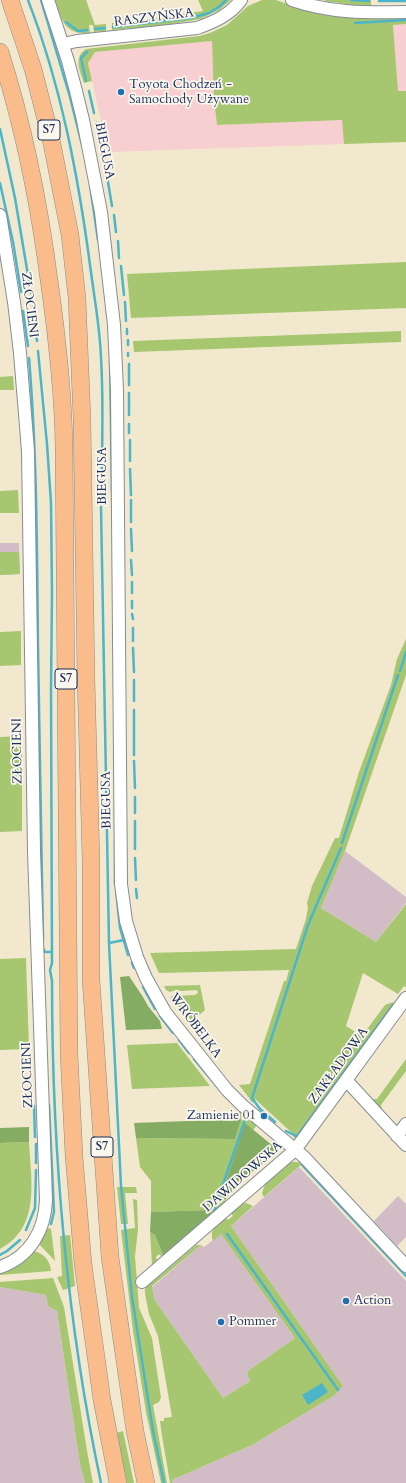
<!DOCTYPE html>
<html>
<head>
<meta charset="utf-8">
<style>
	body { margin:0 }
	canvas { display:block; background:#f1e8ce }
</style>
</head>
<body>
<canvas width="406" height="1483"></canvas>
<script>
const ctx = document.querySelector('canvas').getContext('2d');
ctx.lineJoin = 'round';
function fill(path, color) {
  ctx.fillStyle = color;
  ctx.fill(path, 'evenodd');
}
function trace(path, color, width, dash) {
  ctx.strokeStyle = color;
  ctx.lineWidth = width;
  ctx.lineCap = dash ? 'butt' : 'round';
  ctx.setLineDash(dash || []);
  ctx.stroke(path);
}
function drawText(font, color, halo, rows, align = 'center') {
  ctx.font = font + ' Cardo,serif';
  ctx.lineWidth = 3.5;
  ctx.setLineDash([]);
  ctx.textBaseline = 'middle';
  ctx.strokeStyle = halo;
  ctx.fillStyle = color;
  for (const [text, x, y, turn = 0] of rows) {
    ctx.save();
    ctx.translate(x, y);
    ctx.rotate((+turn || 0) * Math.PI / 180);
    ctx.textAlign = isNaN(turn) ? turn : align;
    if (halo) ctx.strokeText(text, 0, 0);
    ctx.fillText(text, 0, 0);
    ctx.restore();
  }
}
fill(new Path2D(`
	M406,24V91H398L393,25Z
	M212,41L214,100L217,125L342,120L344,144L108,152L88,63L95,52Z`), '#f7cfd1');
fill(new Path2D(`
	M0,543H19L20,574L0,575Z
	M345,851L406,897V903L376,942L321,908Z
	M299,1167L406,1281V1483H173L172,1480L252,1445L335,1395L343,1386L231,1226Z
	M398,1196L406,1204V1237L397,1246L374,1221Z
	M221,1234L295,1338L248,1371L247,1374L250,1381L223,1398L154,1299L152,1287L201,1245L204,1247Z
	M0,1287L46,1295L48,1306L57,1311L80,1464L85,1483H0Z`), '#d2bdc6');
fill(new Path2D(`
	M55,0H86L95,25L106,24V31L94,32L93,25H89L90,33C64,35 62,20 55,0Z
	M198,0H231L219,10L200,19L166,25L112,30V23L146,20L203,11Z
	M262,0H276L302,9L329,16L374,19L406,18V24L393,25L398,91H406V142L344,144L342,120L217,125L214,100L212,41L95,52L88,63L92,81L84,83C80,72 73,57 86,49L199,36L210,33L227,25L248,6Z
	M325,0H371V6L353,5L325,1Z
	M406,262V308L131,318L127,274Z
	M401,331V342L134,352L133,341Z
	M13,376L14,390H0V377Z
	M18,490L19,513H0V491Z
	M0,552H19L20,574L0,575Z
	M21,631V665L0,666V632Z
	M406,639V675L345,851L321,908L376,942L406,904V987L404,986L398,994L363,973L346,1026L362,1036L385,1005L393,1002L394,1005L300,1136L294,1138L292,1133L255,1099L253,1103L250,1100V1099L239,1085L250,1084L284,981H286L289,970L159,973L150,953L296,949L306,919L308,907L307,903L312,886L335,838H339L359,772L391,685L397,659Z
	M22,736V831L0,832V737Z
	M26,958L29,1049L0,1050V959Z
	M200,985L205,1010L192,1021L172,1000L171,996L195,995L198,993L197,990L181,991L176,990L170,992L166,990L164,986Z
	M177,1043L210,1086L132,1089L127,1045Z
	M406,1059V1071L381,1105L382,1110L372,1099H377Z
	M240,1111L243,1112L241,1119L245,1123L248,1116L257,1125L253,1130L245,1123L221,1196L228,1204L167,1257L163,1255L161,1256L159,1254L156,1257L157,1260L152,1265L150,1232L155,1235L163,1255L209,1210L151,1212V1181L140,1167L136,1138L235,1139L240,1119H236V1116Z
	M29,1142C31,1181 41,1227 0,1249V1143Z
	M290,1162H299L302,1164L264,1197L262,1193L265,1184Z
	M117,1187H136L137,1193H125L128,1224H121Z
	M133,1199L137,1200L138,1230L135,1256L139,1308L152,1338L161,1398L159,1402L153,1405L167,1483H161L146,1412L133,1331L121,1230L135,1228Z
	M246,1203L253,1206L231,1226L343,1386L335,1395L252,1445L172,1480L173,1483H170L162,1436L160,1421H164V1418L172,1417L158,1336L149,1314L145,1294V1290L147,1284L149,1285L196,1245H201L152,1286L154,1299L223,1398L250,1381L247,1374L248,1371L295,1338L221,1234L213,1241C209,1228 217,1226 226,1218L228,1220L233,1216L231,1213L242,1204Z
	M48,1228L51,1229L55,1261L39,1244Z
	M70,1235L75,1286L63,1290L57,1277L62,1276L60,1236Z
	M34,1251C44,1254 50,1260 51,1271L0,1275V1272Z
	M53,1278L64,1307L87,1451L93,1483H85L80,1464L57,1311L48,1306L46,1295L0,1287V1282Z
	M123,1431L134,1483H126L116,1433Z`), '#a6c770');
fill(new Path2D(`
	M129,976L143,997L148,1006L160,1021L162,1029L126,1030L120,977Z
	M241,1119L235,1139L136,1138L134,1123Z
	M245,1123L278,1150L269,1158V1159L249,1174L245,1175L225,1200L221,1196Z
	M29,1127V1142L0,1143V1128Z
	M210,1210V1215L163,1255L155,1235L150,1232L151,1212Z`), '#84ac62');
fill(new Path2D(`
	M322,1383L328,1392L308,1405L302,1395Z`), '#4cb5ca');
trace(new Path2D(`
	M28,0C61,85 78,175 90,265C94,296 100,327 101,358C104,406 102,455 101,503
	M41,0L70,97L82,145
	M351,0L369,1
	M379,1H406
	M66,22L78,31L87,30
	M355,23L406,20
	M113,27L190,18L209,13L220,6L226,0
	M95,29L105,28
	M86,81L81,58L87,52
	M89,91L94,113
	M96,122L98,134
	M0,129L15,198L31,293
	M101,145L105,168
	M107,176L112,206
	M0,183L13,242L21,292
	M90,185L98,240
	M114,215L116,232
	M118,241L119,258
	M121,266L124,295
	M125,302L126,321
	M33,307L37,341
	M23,311L28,346
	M127,329V334
	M128,345V340
	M38,351L47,444L51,503L52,593L51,688L52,963L50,970L52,981C52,1149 66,1319 101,1483
	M128,353V356
	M29,358C37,454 37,551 38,648C39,745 41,842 43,939
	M110,361L112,492
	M129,385V364
	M129,393V415
	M129,424V433
	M130,440V461
	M130,469L131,495
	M131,500V522
	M101,507L109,943
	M131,529L132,551
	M131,560L132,575
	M132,593V582
	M132,608V601
	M132,614L133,619
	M133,641V628
	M133,648L134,672
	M400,671L406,652
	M134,680V701
	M134,755V710
	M134,761L135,788
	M135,797V813
	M135,821V849
	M115,839V884
	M342,843L398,675
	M135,858L136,880
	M116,889L120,928L128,955
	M136,889L137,898
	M124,940L109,943L121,1186L132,1297L153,1431L164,1483
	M43,948L45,952H52
	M132,963L134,968
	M143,987L155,1009
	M160,1016L173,1033
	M179,1040L189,1053
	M194,1059L220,1090
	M49,1105L54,1212L51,1224
	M34,1106L35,1137
	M275,1122L260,1109L252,1098L308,925L341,848
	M286,1131L296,1136L298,1135L393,1005
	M36,1144V1163
	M302,1165L406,1276
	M214,1211L246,1117
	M26,1230L35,1208L36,1170
	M227,1234L338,1390
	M0,1255L7,1251L20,1240`), '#4cb5ca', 2.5);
const minor = new Path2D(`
	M48,0L68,61L76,91L83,120L101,212L114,325L117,390L121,884L126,921L137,957L146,978L165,1012L227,1090L242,1105L304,1157L406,1266
	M292,0C331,13 365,13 406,12
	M63,44L77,41L197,28C214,22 230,15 241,0
	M0,215L14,302L20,353L28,451L34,852L46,1200C45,1230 30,1257 0,1267
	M346,1080L406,1145
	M397,1136L406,1124
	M142,1282L295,1150L406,998`);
const highway = new Path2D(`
	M10,0L33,69L51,139L70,235L77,298L82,419L86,679L91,861V980L110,1257L135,1431L146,1483
	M0,52C24,127 39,203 49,280C57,336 63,391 64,447L69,1054L74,1156L83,1264L102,1400L118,1483`);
trace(minor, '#868c96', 14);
trace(highway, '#868c96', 18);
trace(minor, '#fff', 12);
trace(highway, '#f9bc8a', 17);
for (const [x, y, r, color] of [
	[121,92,4,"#1f6fb2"],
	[264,1116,4,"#1f6fb2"],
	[346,1301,4,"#1f6fb2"],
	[221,1322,4,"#1f6fb2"]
]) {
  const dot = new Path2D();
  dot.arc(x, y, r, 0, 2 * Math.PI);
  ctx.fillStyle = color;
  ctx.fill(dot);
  trace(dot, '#fbf7ec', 1.5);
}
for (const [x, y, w] of [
	[49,130,22],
	[66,679,22],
	[102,1147,22]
]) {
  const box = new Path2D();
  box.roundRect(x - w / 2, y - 10, w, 20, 3);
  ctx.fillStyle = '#fbf7ec';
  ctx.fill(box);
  trace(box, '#1b2f5e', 1);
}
drawText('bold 12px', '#1b2f5e', null, [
	["S7",49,130],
	["S7",66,679],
	["S7",102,1147]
]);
drawText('13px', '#1b2f5e', '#fbf7ec', [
	["RASZYŃSKA",154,18,-7],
	["BIEGUSA",104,151,79],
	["ZŁOCIENI",29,305,83],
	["BIEGUSA",103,476,-90],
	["ZŁOCIENI",18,751,-91],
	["BIEGUSA",107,800,-91],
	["WRÓBELKA",195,1026,53],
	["ZAKŁADOWA",339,1066,-54],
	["ZŁOCIENI",28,1075,-92],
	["DAWIDOWSKA",243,1177,-41]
]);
drawText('13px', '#1b2f5e', '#fbf7ec', [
	["Toyota Chodzeń -",129,85],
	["Samochody Używane",129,100],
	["Zamienie 01",256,1116,"right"],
	["Action",354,1301],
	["Pommer",229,1322]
], 'left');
</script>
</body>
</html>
